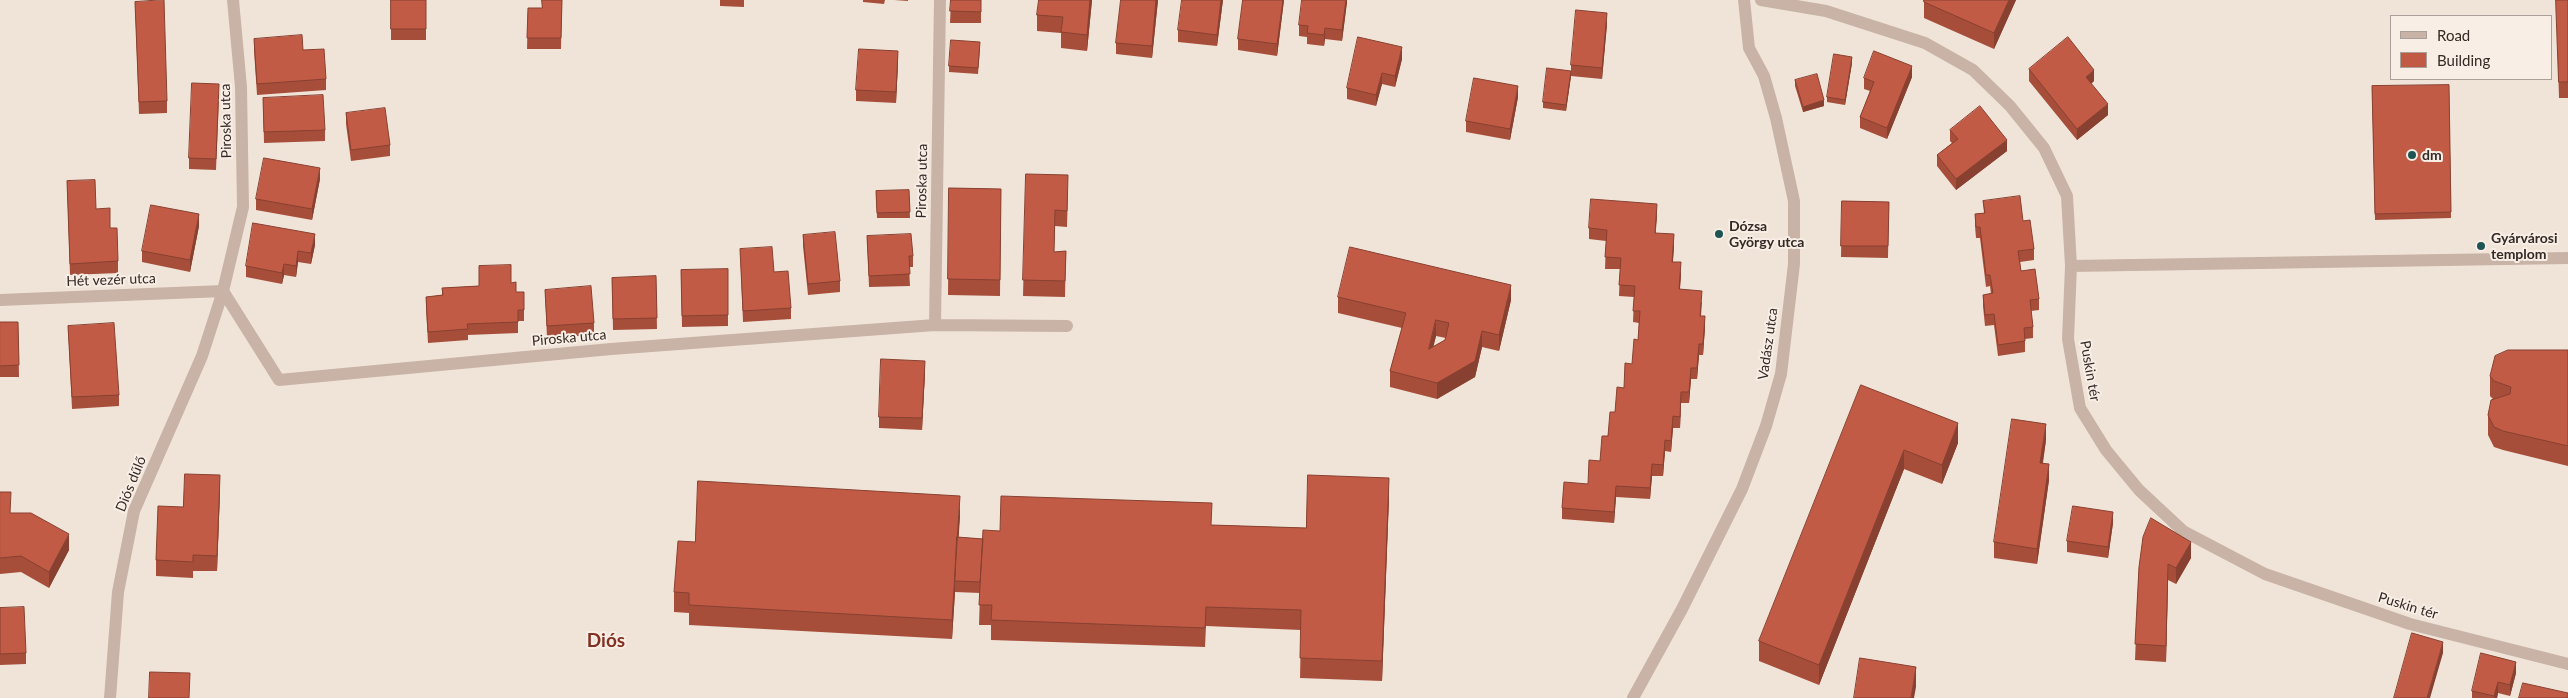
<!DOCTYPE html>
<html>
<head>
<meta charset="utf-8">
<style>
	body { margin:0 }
	#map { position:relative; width:2568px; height:698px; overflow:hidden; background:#f0e4d9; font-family:Lato,sans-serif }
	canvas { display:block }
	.legend { position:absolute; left:2390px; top:15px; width:162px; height:65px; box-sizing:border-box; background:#f8eee5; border:1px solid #aaa099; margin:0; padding:6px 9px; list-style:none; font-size:15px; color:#342a26 }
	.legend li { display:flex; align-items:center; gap:10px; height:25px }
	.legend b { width:25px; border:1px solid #aaa099 }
</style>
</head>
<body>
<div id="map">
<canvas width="2568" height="698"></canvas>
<ul class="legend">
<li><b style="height:6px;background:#c8b3a6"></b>Road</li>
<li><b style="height:14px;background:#c25b45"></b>Building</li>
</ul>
</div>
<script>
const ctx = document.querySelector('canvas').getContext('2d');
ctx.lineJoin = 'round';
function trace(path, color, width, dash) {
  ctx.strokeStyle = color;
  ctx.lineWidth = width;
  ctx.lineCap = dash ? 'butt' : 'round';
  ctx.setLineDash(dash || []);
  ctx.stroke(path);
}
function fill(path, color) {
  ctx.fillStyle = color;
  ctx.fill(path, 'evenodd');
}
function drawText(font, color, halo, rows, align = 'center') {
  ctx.font = font + ' Lato,sans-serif';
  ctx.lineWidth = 4;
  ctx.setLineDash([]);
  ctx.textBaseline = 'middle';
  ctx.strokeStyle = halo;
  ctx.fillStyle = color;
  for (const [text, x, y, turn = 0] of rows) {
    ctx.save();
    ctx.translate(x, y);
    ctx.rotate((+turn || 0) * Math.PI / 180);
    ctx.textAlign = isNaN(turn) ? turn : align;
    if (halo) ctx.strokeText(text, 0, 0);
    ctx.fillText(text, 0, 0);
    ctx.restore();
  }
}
trace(new Path2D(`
	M233,0L241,87L243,207L223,291L279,380L611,349L935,325L940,0
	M1761,0L1826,11L1925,43L1973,70L2010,106L2044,148L2067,196L2071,266
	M2568,258L2071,266L2068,339L2080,408L2106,450L2139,490L2183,531L2265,574L2410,624L2568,664
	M0,300L223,291L202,356L134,511L118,592L110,698
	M935,325L1067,326
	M1633,698L1682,609L1742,489L1766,426L1781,374L1794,264V201L1776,118L1764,76L1749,48L1744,0`), '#c8b3a6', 12);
fill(new Path2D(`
	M391,0H426V40H391Z
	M562,0L561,49H527L528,8H542Z
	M720,0H744V7L720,6Z
	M863,0H885L884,4L863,2Z
	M894,0H908V1Z
	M951,0H981V23H950Z
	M1039,0H1092L1087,51L1061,48V33L1037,31V15Z
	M1121,0H1158L1152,58L1116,54V43Z
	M1223,0L1217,46L1178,42V30Z
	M1243,0H1284L1277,56L1238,50V39Z
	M1347,0L1342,41L1325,39L1324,46L1307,44V37L1299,36V25Z
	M1924,0H2016L1994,49L1924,18Z
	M2556,0H2568V98H2559Z
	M135,2L167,101V113L139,114Z
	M1607,24L1602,79L1571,76L1566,111L1543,108V102L1571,71V65Z
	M254,39L303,50L326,79V90L257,95L254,50Z
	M980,48L978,74L949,72V66Z
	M1402,59L1395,87L1382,84L1376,106L1347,99V88Z
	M898,62L896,103L856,101V90Z
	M1852,63L1845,105L1827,102V97Z
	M2029,69L2094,81L2091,84L2108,115L2077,140L2029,81Z
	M1912,77L1887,139L1860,128V117L1870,91L1864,89V78Z
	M1795,80L1824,106L1803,112L1795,86Z
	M2449,85L2451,218L2375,220L2372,86Z
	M219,95L216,170L189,169V158Z
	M1518,97L1510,140L1466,132V121Z
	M263,98L325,130V141L264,143Z
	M346,113L390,145V156L351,161L346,124Z
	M1950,130L2007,151L1956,190L1937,166V155L1952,143L1950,141Z
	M1026,174L1068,191L1067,227L1055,226L1054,252L1066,251L1065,297L1023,296Z
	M320,179L312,220L256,210V199Z
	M67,181L96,209L110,228L118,261V273L70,275Z
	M949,188L1001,189L1000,296L948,295Z
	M909,190L910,218H877L876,191Z
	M1842,201L1889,202L1888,258L1841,257Z
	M1983,201L2023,221L2034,249V260L2020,262L2021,271L2039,299V310L2031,311L2033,327V338L2025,339V352L1998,356L1994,325L1985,326L1983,306V295L1991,294L1990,286L1986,287L1980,238H1976L1975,226V214L1984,213Z
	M1657,215L1655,233L1674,245L1673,262L1681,274L1680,289L1702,302L1701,316L1705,327L1703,355H1699L1697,379H1691L1689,403H1681L1680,428H1673L1671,452L1665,451L1663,476H1652L1650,499L1616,497L1614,523L1562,519V508L1588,484L1600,461L1615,412L1632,364L1638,340L1639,323L1633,322L1634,297L1619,296L1620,269H1605L1606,241L1589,239V228Z
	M199,226L190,272L142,262V251Z
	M803,235L840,281V292L808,295L803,246Z
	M867,236L913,256V267H909L910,286L869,287Z
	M315,245L311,264L298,262L296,277L284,275L282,284L246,277V266Z
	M740,249L774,272L791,308V319L743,322Z
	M479,266L511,283L524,310V321H518V333L468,335V340L428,343L426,308V297L442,295V288L479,286Z
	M728,269V326L682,327L681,270Z
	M656,276L657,329L613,330L612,278Z
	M545,290L594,323V335L547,338Z
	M1338,297L1511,300L1499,351L1482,347L1475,377L1437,399L1390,387V371L1402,328L1338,313ZM1436,336L1446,338L1445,340L1433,347Z
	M0,322H18L19,377H0Z
	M68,326L119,395V406L72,409Z
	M2568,350V466L2503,450L2494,447L2488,435V415L2493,399L2490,396V376Z
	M925,372L922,430L879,428V417Z
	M1861,385L1958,443L1942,484L1904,469L1819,685L1759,661V641Z
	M2046,440L2043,463L2049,480L2037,564L1994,558V542Z
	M220,491L217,571H193V578L156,576V560L183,507Z
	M0,492L10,513L69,550L49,588L21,572L0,574Z
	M1389,497L1382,681L1300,678L1301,630L1206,626L1205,647L991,640V625H979L980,593L955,592L952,639L689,625V613L674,612V592L695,542L960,516L958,537L983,539L1000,531L1212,525L1306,528Z
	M2113,523L2108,558L2067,552V541Z
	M2191,558L2176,584L2168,580L2166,662L2135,660L2139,567Z
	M0,608L26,653V664L0,665Z
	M2516,673L2510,696L2498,693L2497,698H2472V691Z`), '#a74e3b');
fill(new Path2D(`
	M1090,0H1092L1087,51V35Z
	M1156,0H1158L1152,58V46Z
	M1221,0H1223L1217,46V35Z
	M1283,0H1284L1277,56V44Z
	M1346,0H1347V3L1342,41V30Z
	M2009,0H2016L1994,49V33Z
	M1607,13V24L1602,79V68Z
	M1325,28V39L1324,46V35Z
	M1402,47V59L1395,87V76Z
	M898,51V62L896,103V92Z
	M1852,57V63L1845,105V100Z
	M1912,66V77L1887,139V128Z
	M2094,70V81L2086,88V77Z
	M1571,71V76L1566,111V105Z
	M1382,73V84L1376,106V95Z
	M1518,86V97L1510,140V129Z
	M1824,100V106L1803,112V107Z
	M2108,104V115L2077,140V129Z
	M2007,140V151L1956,190V179Z
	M320,168V179L312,220V209Z
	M1657,204V215L1655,244V233Z
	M199,214V226L190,272V260Z
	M315,234V245L311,264V253Z
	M1674,234V245L1672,273V262Z
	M298,251V262L296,277V266Z
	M1681,262V274L1679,300V289Z
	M284,264V275L282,284V273Z
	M1511,285V300L1499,351V335Z
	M1705,316V327L1703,355V344Z
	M1436,320V336L1429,365V349Z
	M1482,331V347L1475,377L1437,399V383Z
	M1699,344V355L1697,379V368Z
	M925,361V372L922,430V418Z
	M1691,368V379L1689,403V392Z
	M1681,392V403L1680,428V417Z
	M1673,416V428L1671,452V441Z
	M1958,423V443L1942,484V465Z
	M2046,424V440L2040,479V463Z
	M1665,440V451L1663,476V465Z
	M1904,450V469L1819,685V665Z
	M1652,464V476L1650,499V488Z
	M2049,464V480L2037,564V549Z
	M220,475V491L217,571V556Z
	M1389,478V497L1382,681V661Z
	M1616,486V497L1614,523V512Z
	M960,496V516L956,581H955V592L952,639V620Z
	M2113,512V523L2108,558V547Z
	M69,534V550L49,588V572Z
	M2191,542V558L2176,584V568Z
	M2168,564V580L2166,662V646Z
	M2443,642V653L2430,698H2427Z
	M2516,662V673L2510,696V685Z
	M1916,667V687L1914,698H1911Z
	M2498,682V693L2497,698H2494Z`), '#884030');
const building = new Path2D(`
	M164,0L167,101L139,102L135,2Z
	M391,0H426V29H391Z
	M542,0H562L561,38H527L528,8H542Z
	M951,0H981V12L950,11Z
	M1039,0H1090L1087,35L1061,32L1063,17L1037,15Z
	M1121,0H1156L1152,46L1116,43Z
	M1182,0H1221L1217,35L1178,30Z
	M1243,0H1283L1277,44L1238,39Z
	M1302,0H1346L1342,30L1325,28L1324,35L1307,33L1308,26L1299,25Z
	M1924,0H2009L1994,33L1924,2Z
	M2556,0H2568V82H2559Z
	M1576,10L1607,13L1602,68L1571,65Z
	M302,35L303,50L324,49L326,79L257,84L254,39Z
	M1358,37L1402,47L1395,76L1382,73L1376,95L1347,88Z
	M2068,37L2094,70L2086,77L2108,104L2077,129L2029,69Z
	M951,40L980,42L978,68L949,66Z
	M859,49L898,51L896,92L856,90Z
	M1874,51L1912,66L1887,128L1860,117L1874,82L1864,78Z
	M1834,54L1852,57L1845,100L1827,97Z
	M1547,68L1571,71L1566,105L1543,102Z
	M1817,74L1824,100L1803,107L1795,80Z
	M1474,78L1518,86L1510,129L1466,121Z
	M192,83L219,84L216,159L189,158Z
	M2449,85L2451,212L2375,214L2372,86Z
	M323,95L325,130L264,132L263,98Z
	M1980,106L2007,140L1956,179L1937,155L1958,139L1950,130Z
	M385,108L390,145L351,150L346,113Z
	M264,158L320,168L312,209L256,199Z
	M1026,174L1068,175L1067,211L1055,210L1054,252L1066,251L1065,281L1023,280Z
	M95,180L96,209L110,208V228H117L118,261L70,264L67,181Z
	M949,188L1001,189L1000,280L948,279Z
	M909,190L910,212L877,213L876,191Z
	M2020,196L2023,221L2030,220L2034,249L2018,251L2021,271L2035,269L2039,299L2030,300L2033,327L2024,328L2025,341L1998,345L1994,314L1985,315L1983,295L1993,293L1990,275H1986L1980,227H1976L1975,214L1985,213L1983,201Z
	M1591,199L1657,204L1655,233L1674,234L1672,262H1681L1679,289L1702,291L1700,316H1705L1703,344H1699L1697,368H1691L1689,392H1681L1680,417L1673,416L1671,441L1665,440L1663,465L1652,464L1650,488L1616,486L1614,512L1562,508L1564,482L1588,484L1589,460L1600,461L1602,436H1608L1610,412H1615L1617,387L1624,388L1625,363L1632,364L1634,339L1638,340L1640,311H1633L1635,286L1619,285L1621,258L1605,257L1607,230L1589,228Z
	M1842,201L1889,202L1888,246H1841Z
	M151,205L199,214L190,260L142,251Z
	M253,223L315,234L311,253L298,251L296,266L284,264L282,273L246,266Z
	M835,232L840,281L808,284L803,235Z
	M911,234L913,256H909L910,274L869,276L867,236Z
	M772,247L774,272L788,271L791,308L743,311L740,249Z
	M1350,247L1511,285L1499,335L1482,331L1475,361L1437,383L1390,371L1406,313L1338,297ZM1436,320L1449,323L1445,340L1429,349Z
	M511,265V283L516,282V292H524V310H518V322L467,324L468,329L428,332L426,297L443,295L442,288L479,286V266Z
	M728,269V315L682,316L681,270Z
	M656,276L657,318L613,319L612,278Z
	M591,286L594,323L547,326L545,290Z
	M0,322H18L19,365L0,366Z
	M114,323L119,395L72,397L68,326Z
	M2508,350H2568V446L2503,431L2494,427L2488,415L2491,400L2510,394L2511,387L2494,381L2490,376L2495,356Z
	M881,359L925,361L922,418L879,417Z
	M1861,385L1958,423L1942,465L1904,450L1819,665L1759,641Z
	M2012,419L2046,424L2040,463L2049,464L2037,549L1994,542Z
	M185,474L220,475L217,556L193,555V562L156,560L158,506L183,507Z
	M1308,475L1389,478L1382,661L1300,658L1301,610L1206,607L1205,628L991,620L992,605H979L983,530L1000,531L1001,496L1212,503L1211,525L1306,528Z
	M698,481L960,496L952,620L689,605V593L674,592L678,541L695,542Z
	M0,492H11L10,513H31L69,534L49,572L21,556L0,558Z
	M2073,506L2113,512L2108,547L2067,541Z
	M2151,518L2191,542L2176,568L2168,564L2166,646L2135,644L2139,567L2143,537Z
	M957,537L983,539L980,582L955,581Z
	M24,607L26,653L0,654V608Z
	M2412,633L2443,642L2427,698H2394Z
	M2481,653L2516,662L2510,685L2498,682L2494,696L2472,691Z
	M1860,658L1916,667L1911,698H1854Z
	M150,672L190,673L189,698H149Z
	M2523,683L2568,693V698H2519Z`);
fill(building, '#c25b45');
trace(building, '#884030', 1);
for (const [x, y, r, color] of [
	[2412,155,5,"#1d5454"],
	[1719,234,5,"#1d5454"],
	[2481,246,5,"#1d5454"]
]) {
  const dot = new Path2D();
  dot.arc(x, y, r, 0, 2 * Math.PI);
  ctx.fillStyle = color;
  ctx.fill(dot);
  trace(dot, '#f8eee5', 2);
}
drawText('14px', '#342a26', '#f8eee5', [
	["Piroska utca",226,121,-91],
	["Piroska utca",922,181,-89],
	["Hét vezér utca",111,280,-2],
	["Piroska utca",569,338,-5],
	["Vadász utca",1768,344,-82],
	["Puskin tér",2090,371,80],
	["Diós dűlő",131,484,-68],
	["Puskin tér",2408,606,17]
]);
drawText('bold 14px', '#342a26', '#f8eee5', [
	["dm",2422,155],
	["Dózsa",1729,226],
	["György utca",1729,242],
	["Gyárvárosi",2491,238],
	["templom",2491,254]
], 'left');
drawText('bold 19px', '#813222', '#f8eee5', [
	["Diós",606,641]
]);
</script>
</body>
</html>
